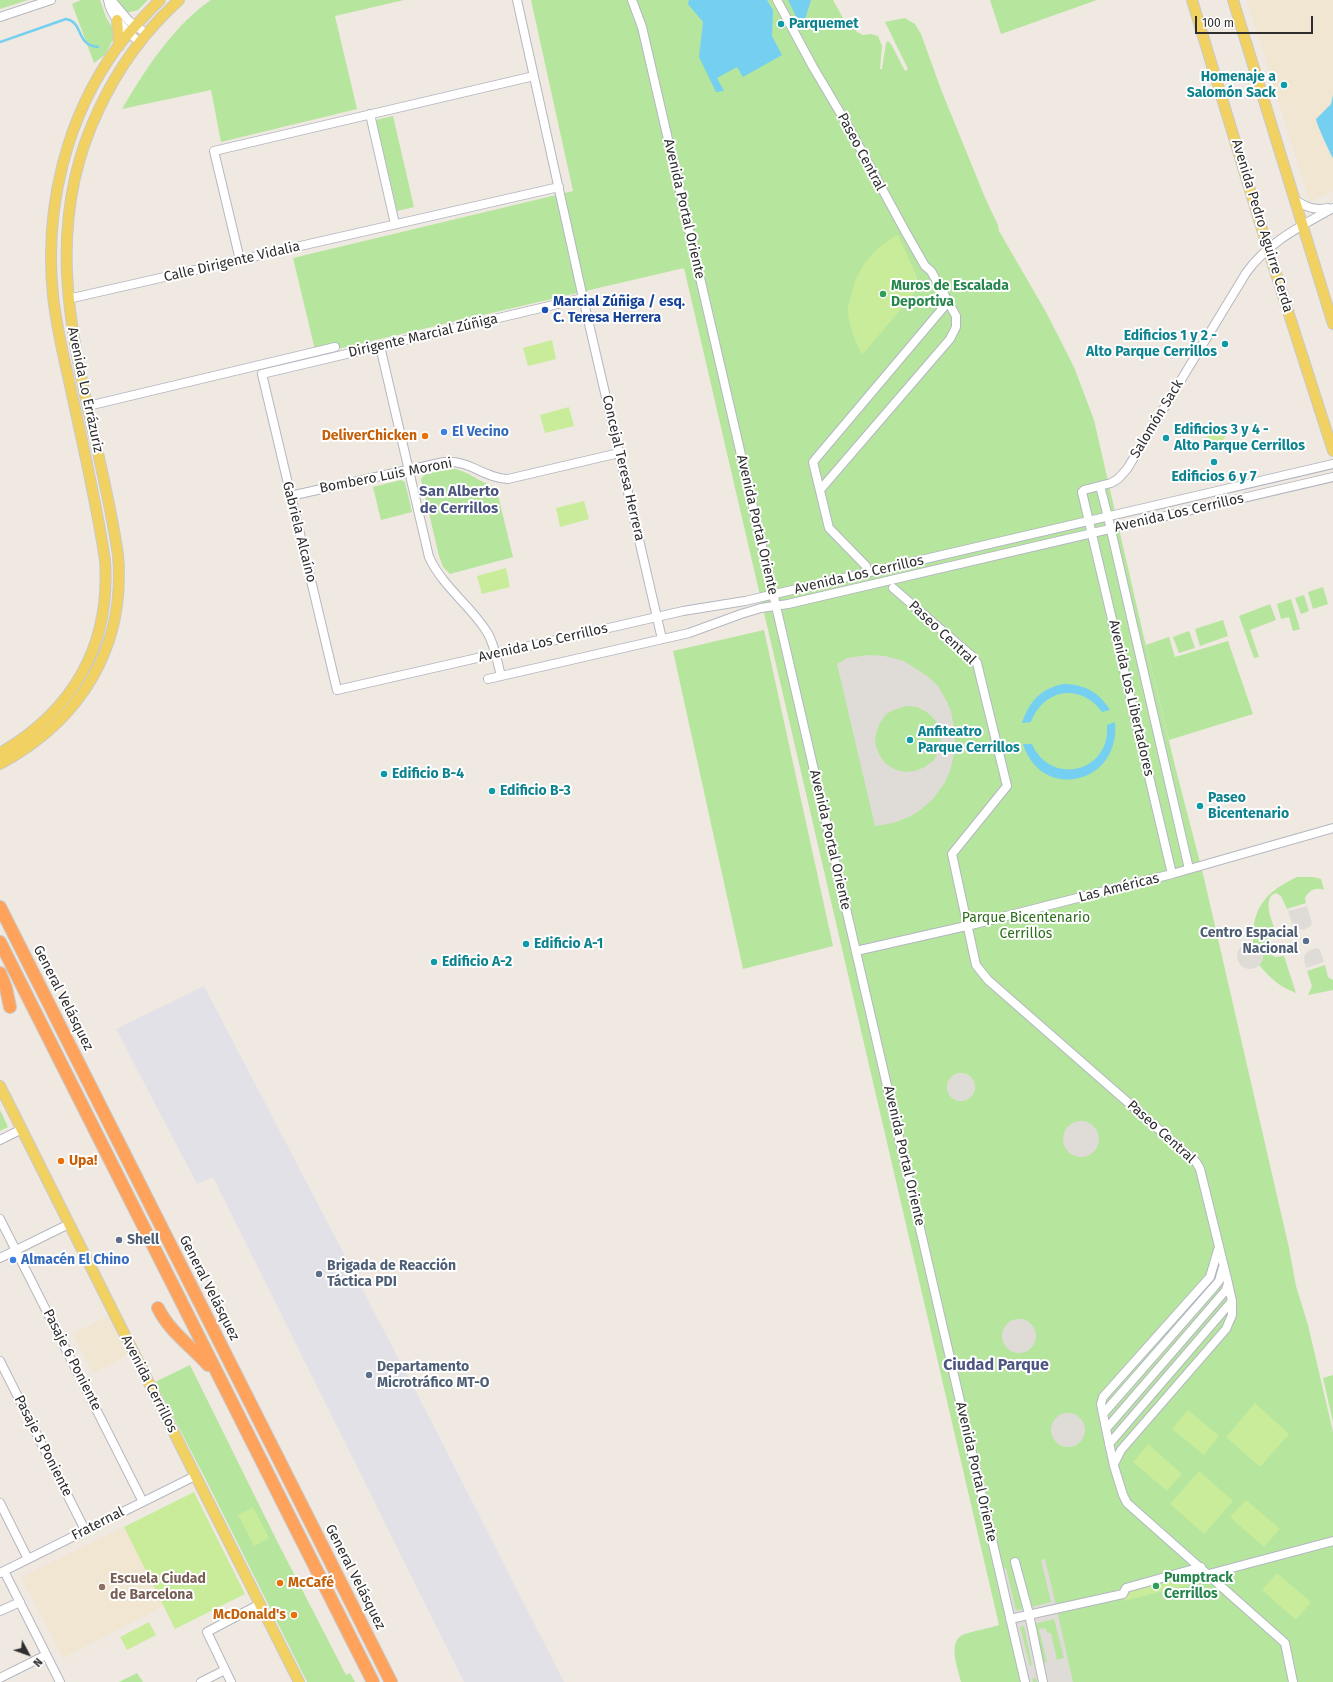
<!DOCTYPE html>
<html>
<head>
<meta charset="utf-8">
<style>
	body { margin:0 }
	#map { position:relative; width:1333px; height:1682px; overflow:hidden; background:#efe9e1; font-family:"Fira Sans",sans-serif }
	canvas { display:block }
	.north { position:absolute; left:8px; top:1634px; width:40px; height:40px; -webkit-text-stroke:3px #fff; paint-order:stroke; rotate:131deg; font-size:11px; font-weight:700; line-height:16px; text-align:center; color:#2e2e2e }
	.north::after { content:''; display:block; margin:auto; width:14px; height:18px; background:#2e2e2e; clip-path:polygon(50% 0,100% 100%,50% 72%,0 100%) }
	.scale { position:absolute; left:1195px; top:16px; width:118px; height:18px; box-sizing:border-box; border:2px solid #2e2e2e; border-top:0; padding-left:5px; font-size:12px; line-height:14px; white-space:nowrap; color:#2e2e2e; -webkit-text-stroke:3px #fff; paint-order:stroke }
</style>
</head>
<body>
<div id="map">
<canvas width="1333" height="1682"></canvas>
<div class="north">N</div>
<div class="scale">100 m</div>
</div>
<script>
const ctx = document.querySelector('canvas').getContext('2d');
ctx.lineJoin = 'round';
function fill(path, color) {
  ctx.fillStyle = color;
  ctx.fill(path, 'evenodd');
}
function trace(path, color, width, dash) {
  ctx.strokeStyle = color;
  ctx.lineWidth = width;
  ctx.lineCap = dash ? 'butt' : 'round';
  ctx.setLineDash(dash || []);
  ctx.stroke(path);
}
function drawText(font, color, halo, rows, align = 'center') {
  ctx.font = font + ' "Fira Sans",sans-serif';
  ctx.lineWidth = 4;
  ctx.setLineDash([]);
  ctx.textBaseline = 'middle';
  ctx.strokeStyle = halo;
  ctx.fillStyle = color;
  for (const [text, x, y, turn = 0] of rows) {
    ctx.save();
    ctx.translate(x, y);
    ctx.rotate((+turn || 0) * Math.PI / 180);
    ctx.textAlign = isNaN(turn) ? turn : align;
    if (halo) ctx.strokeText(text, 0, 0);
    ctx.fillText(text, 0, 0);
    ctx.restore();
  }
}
fill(new Path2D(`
	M204,986L427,1413L564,1682H464L213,1177L197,1184L116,1029Z`), '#e3e1e8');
fill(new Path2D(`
	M1247,0H1333V191L1310,202Z
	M108,1316L128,1355L93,1373L73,1333Z
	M124,1527L164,1606L63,1658L21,1577Z`), '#f0e6d1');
fill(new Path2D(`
	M0,0H28L0,9Z
	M81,0H100L106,17L116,34L105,55L94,63L72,4Z
	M117,0H148L138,10L126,13Z
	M211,0H404L335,16L357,109L221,142L211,90L122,109C145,70 173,26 211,0Z
	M531,0H833L843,18L851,23L857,32L863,35L871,34L878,36L882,46L880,69H882L886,43L888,41L891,44L905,71L908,69L885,22L905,18L915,24L921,34L942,92L986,200L998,225L999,231L1046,312L1074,367L1094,420L1145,642L1175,766L1204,878L1289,1248L1296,1286L1308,1325L1333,1432V1682H961C958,1668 946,1640 965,1634C976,1630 988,1629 999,1625L684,268L316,354L293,258L573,191Z
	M990,0H1097L1001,34Z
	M393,116L414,207L397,211L376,120Z
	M451,468C470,471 479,483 496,487L513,557L450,574L443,567L439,556L421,479L424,475Z
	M401,480L405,482L412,512L381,520L373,487Z
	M1323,587L1328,604L1313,609L1308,592Z
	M1304,595L1309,611L1301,614L1295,598Z
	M1291,599L1300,629L1293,631L1289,617L1281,619L1277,604Z
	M1270,604L1276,620L1250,630L1259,657L1254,658L1239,616Z
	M1223,620L1228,636L1200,646L1195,629Z
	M764,630L833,946L743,969L673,651Z
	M1189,631L1195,648L1179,653L1173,637Z
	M1169,637L1175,657L1228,641L1253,714L1169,740L1146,645Z
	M1297,877H1313L1321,879L1324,890C1316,887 1309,890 1305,898L1306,903L1287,909L1281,896L1276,893L1272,895C1263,904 1274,925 1277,936L1269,940L1267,947L1261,949L1253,944C1251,909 1266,891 1297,877Z
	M1268,952L1275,957L1284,956L1296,993C1280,987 1270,978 1259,965L1263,959V954Z
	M1325,965L1328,977L1333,980V990L1308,995L1312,986L1307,971Z
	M0,1110L8,1127L0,1131Z
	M190,1365L276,1539L346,1675L350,1673L355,1682H307L204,1476L155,1382Z
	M1333,1375V1422L1323,1378Z
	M137,1673L143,1682H119Z`), '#b6e59e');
fill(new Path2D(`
	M898,235L917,277V290L862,355C855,341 848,324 848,308C848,304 850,300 851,296C857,268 873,248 898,235Z
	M552,340L556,359L528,366L523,348Z
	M569,407L574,426L545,433L540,415Z
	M1215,424L1228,432L1219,447L1206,439Z
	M584,501L589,519L560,527L556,508Z
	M506,568L510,587L482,594L477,576Z
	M1255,1403L1289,1434L1260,1467L1226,1437Z
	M1188,1410L1219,1436L1204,1455L1172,1429Z
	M1148,1444L1182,1474L1167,1491L1133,1462Z
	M1199,1471L1233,1501L1204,1534L1170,1504Z
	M194,1492L245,1594L175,1629L124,1527Z
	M1246,1500L1280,1529L1264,1547L1230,1517Z
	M253,1507L269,1538L254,1546L238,1515Z
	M1192,1571L1203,1581L1124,1601L1121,1589Z
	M1277,1573L1311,1602L1296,1620L1262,1590Z
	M149,1622L156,1635L127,1650L120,1637Z`), '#c9ec9a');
fill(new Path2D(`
	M868,655L885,656L904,661L927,676L938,686L947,702L951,711L955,733L954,754L950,771L944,784L932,800L919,811L909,817L893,823L875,826L837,664L847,658ZM906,706L917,707L927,712L935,720L940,729L941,740L939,751L934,760L925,767L915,771L904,772L894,769L885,763L879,754L875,744L876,733L880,723L886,714L896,709Z
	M1307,906L1312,923L1311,926L1303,930L1293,927L1288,911Z
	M1237 956a13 13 0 1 1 26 0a13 13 0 1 1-26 0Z
	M1316,948L1320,950L1324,962L1306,968L1304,960L1305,954L1310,950Z
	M947 1087a14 14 0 1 1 28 0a14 14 0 1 1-28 0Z
	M1063 1139a18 18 0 1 1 36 0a18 18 0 1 1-36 0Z
	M1002 1336a17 17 0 1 1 34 0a17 17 0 1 1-34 0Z
	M1051 1430a17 17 0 1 1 34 0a17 17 0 1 1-34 0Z
	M1045,1559L1055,1601L1073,1682H1037L1036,1678L1032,1679L1033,1682H1030L1003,1569L1006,1568L1016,1610H1020L1051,1602L1041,1560ZM1054,1619L1064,1658L1057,1660L1051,1633H1047L1046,1628L1039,1629L1047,1662L1043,1663L1034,1624ZM1024,1626L1032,1665L1030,1666L1020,1627Z`), '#dfdcd8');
fill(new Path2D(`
	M689,0H767L773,10L772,36L782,55L743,77L737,67L717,78L724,91L716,92L699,57L703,22L688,4Z
	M788,0H811L802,29Z
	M1333,95V158C1331,155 1316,123 1316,119L1331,104Z
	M1063,684C1084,684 1099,692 1110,710L1102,712C1081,683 1044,688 1031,722L1022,723C1029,702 1040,689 1063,684Z
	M1115,722C1121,785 1041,802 1023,744H1032C1051,787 1111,772 1107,725Z`), '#75cff0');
trace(new Path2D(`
	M0,42L66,19C84,22 75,45 98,47`), '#75cff0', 2.5);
const minor = new Path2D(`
	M108,0C111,18 127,31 140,43
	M111,0L129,21L147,34
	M517,0L583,298L662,639
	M632,0L642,27L1025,1682
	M777,0L813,67L848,126L905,231L925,266L931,271L956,316V327L950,339L820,490
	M0,17L51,0
	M370,114L395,224
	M1293,198C1304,207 1315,211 1328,208
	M240,260L214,151L534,76
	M583,298L262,374L337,690L683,611L745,601L1333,464
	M68,299L559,187
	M380,346L429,557C443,587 470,605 487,632C495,645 497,661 501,676
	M88,406L335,347
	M1100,486L1108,517L1189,869
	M290,496L444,462C471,460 483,478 508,479L619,453
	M866,566L829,528L813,462L948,302
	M893,588L973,657L977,663L1007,786L952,854L976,965L988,980L1196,1162L1200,1169L1228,1283L1226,1290L1106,1429L1114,1466L1123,1495L1127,1503L1285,1643L1293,1682
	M488,679L689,633L741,614L761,608L788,604L1333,477
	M1172,874L1082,492L1084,490L1111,483L1118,479L1127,469L1246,273C1268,242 1301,226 1333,208
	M856,951L975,924L1172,874L1333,828
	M0,1140L22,1129
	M0,1219L143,1502
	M0,1258L69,1224
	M0,1361L85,1530
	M1103,1414L1214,1287L1219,1281L1223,1267
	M1106,1429L1101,1404L1103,1397L1210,1277L1218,1250
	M1109,1444L1232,1301L1228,1283
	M1114,1464L1121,1450L1226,1329L1232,1315V1301
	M0,1503L28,1559
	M1015,1562L1029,1614L1043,1682
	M4,1571L60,1682
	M0,1573L195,1476
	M1209,1574L1333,1541
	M0,1611L20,1602
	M1010,1619L1123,1594L1126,1588L1201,1567
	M0,1678L46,1655
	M201,1682L225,1670
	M231,1682L207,1632L260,1604`);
const major = new Path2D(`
	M1192,0L1268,249L1333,451
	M1233,0L1333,324
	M117,20L119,46
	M0,753C73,711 111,645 105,560C96,499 81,437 68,376C62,350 56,323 53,296C44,208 66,116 119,45C132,29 146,14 160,0
	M0,764C80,721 126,648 118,555C96,402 26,260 99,109C118,68 146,30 179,0
	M0,1086L299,1682`);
const highway = new Path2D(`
	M0,907L391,1682
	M0,942L373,1682
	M0,973L6,988L10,1007
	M158,1308C169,1331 191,1346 208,1365`);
trace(minor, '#b4b7c1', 10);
trace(major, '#c9c9c9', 12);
trace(highway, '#c9c9c9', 14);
trace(minor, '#fff', 8);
trace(major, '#f2d163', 10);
trace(highway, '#ffa35c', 12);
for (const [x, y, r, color] of [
	[781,24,4,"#0f9aa8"],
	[1284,85,4,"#0f9aa8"],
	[883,294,4,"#2e9e5b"],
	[545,310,4,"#1a4fb4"],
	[1225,344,4,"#0f9aa8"],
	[444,432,4,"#3f7fe0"],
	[425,436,4,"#e8710a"],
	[1166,438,4,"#0f9aa8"],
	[1214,462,4,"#0f9aa8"],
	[910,740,4,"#0f9aa8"],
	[384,774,4,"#0f9aa8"],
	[492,791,4,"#0f9aa8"],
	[1200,806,4,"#0f9aa8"],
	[1306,941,4,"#5c6f8a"],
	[526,944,4,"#0f9aa8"],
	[434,962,4,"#0f9aa8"],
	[61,1161,4,"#e8710a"],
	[119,1240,4,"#5c6f8a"],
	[13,1260,4,"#3f7fe0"],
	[319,1274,4,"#5c6f8a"],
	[369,1375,4,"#5c6f8a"],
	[280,1583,4,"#e8710a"],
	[1156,1586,4,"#2e9e5b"],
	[102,1587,4,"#8d6e63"],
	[294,1615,4,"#e8710a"]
]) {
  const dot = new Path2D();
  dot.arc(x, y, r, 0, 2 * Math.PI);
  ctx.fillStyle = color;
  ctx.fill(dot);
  trace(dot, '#fff', 1.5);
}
drawText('bold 14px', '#0d838f', '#fff', [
	["Parquemet",789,24],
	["Homenaje a",1276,77,"right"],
	["Salomón Sack",1276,93,"right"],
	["Edificios 1 y 2 -",1217,336,"right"],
	["Alto Parque Cerrillos",1217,352,"right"],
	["Edificios 3 y 4 -",1174,430],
	["Alto Parque Cerrillos",1174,446],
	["Edificios 6 y 7",1214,477,"center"],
	["Anfiteatro",918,732],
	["Parque Cerrillos",918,748],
	["Edificio B-4",392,774],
	["Edificio B-3",500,791],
	["Paseo",1208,798],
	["Bicentenario",1208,814],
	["Edificio A-1",534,944],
	["Edificio A-2",442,962]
], 'left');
drawText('14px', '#2e2e2e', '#fff', [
	["Paseo Central",861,152,62],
	["Avenida Portal Oriente",684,209,77],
	["Avenida Pedro Aguirre Cerda",1262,226,73],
	["Calle Dirigente Vidalia",232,262,-13],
	["Dirigente Marcial Zúñiga",423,336,-13],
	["Avenida Lo Errázuriz",85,390,78],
	["Salomón Sack",1157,419,-59],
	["Concejal Teresa Herrera",623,468,77],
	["Bombero Luis Moroni",386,476,-11],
	["Avenida Los Cerrillos",1179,513,-13],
	["Avenida Portal Oriente",757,525,77],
	["Gabriela Alcaíno",299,532,76],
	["Avenida Los Cerrillos",859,575,-13],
	["Paseo Central",942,633,43],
	["Avenida Los Cerrillos",543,643,-13],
	["Avenida Los Libertadores",1131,698,77],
	["Avenida Portal Oriente",830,840,77],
	["Las Américas",1119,888,-14],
	["General Velásquez",63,998,63],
	["Paseo Central",1161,1132,42],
	["Avenida Portal Oriente",904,1156,77],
	["General Velásquez",209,1288,63],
	["Pasaje 6 Poniente",72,1360,63],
	["Avenida Cerrillos",149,1384,63],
	["Pasaje 5 Poniente",43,1446,63],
	["Avenida Portal Oriente",976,1472,77],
	["Fraternal",98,1524,-27],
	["General Velásquez",355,1577,63]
]);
drawText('bold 14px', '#27864d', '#fff', [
	["Muros de Escalada",891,286],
	["Deportiva",891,302],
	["Pumptrack",1164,1578],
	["Cerrillos",1164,1594]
], 'left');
drawText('bold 14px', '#164399', '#fff', [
	["Marcial Zúñiga / esq.",553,302],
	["C. Teresa Herrera",553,318]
], 'left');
drawText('bold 14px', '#366cbe', '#fff', [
	["El Vecino",452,432],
	["Almacén El Chino",21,1260]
], 'left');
drawText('bold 14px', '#c56008', '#fff', [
	["DeliverChicken",417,436],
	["Upa!",69,1161,"left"],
	["McCafé",288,1583,"left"],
	["McDonald's",286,1615]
], 'right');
drawText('14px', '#2c6e1b', '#fff', [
	["Parque Bicentenario",1026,918],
	["Cerrillos",1026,934]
]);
drawText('bold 14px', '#4e5e75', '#fff', [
	["Centro Espacial",1298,933,"right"],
	["Nacional",1298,949,"right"],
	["Shell",127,1240],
	["Brigada de Reacción",327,1266],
	["Táctica PDI",327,1282],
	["Departamento",377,1367],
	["Microtráfico MT-O",377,1383]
], 'left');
drawText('bold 14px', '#785e54', '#fff', [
	["Escuela Ciudad",110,1579],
	["de Barcelona",110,1595]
], 'left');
drawText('bold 15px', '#4d5680', '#fff', [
	["San Alberto",459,492],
	["de Cerrillos",459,509]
]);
drawText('bold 16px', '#4d5680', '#fff', [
	["Ciudad Parque",996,1366]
]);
</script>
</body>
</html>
